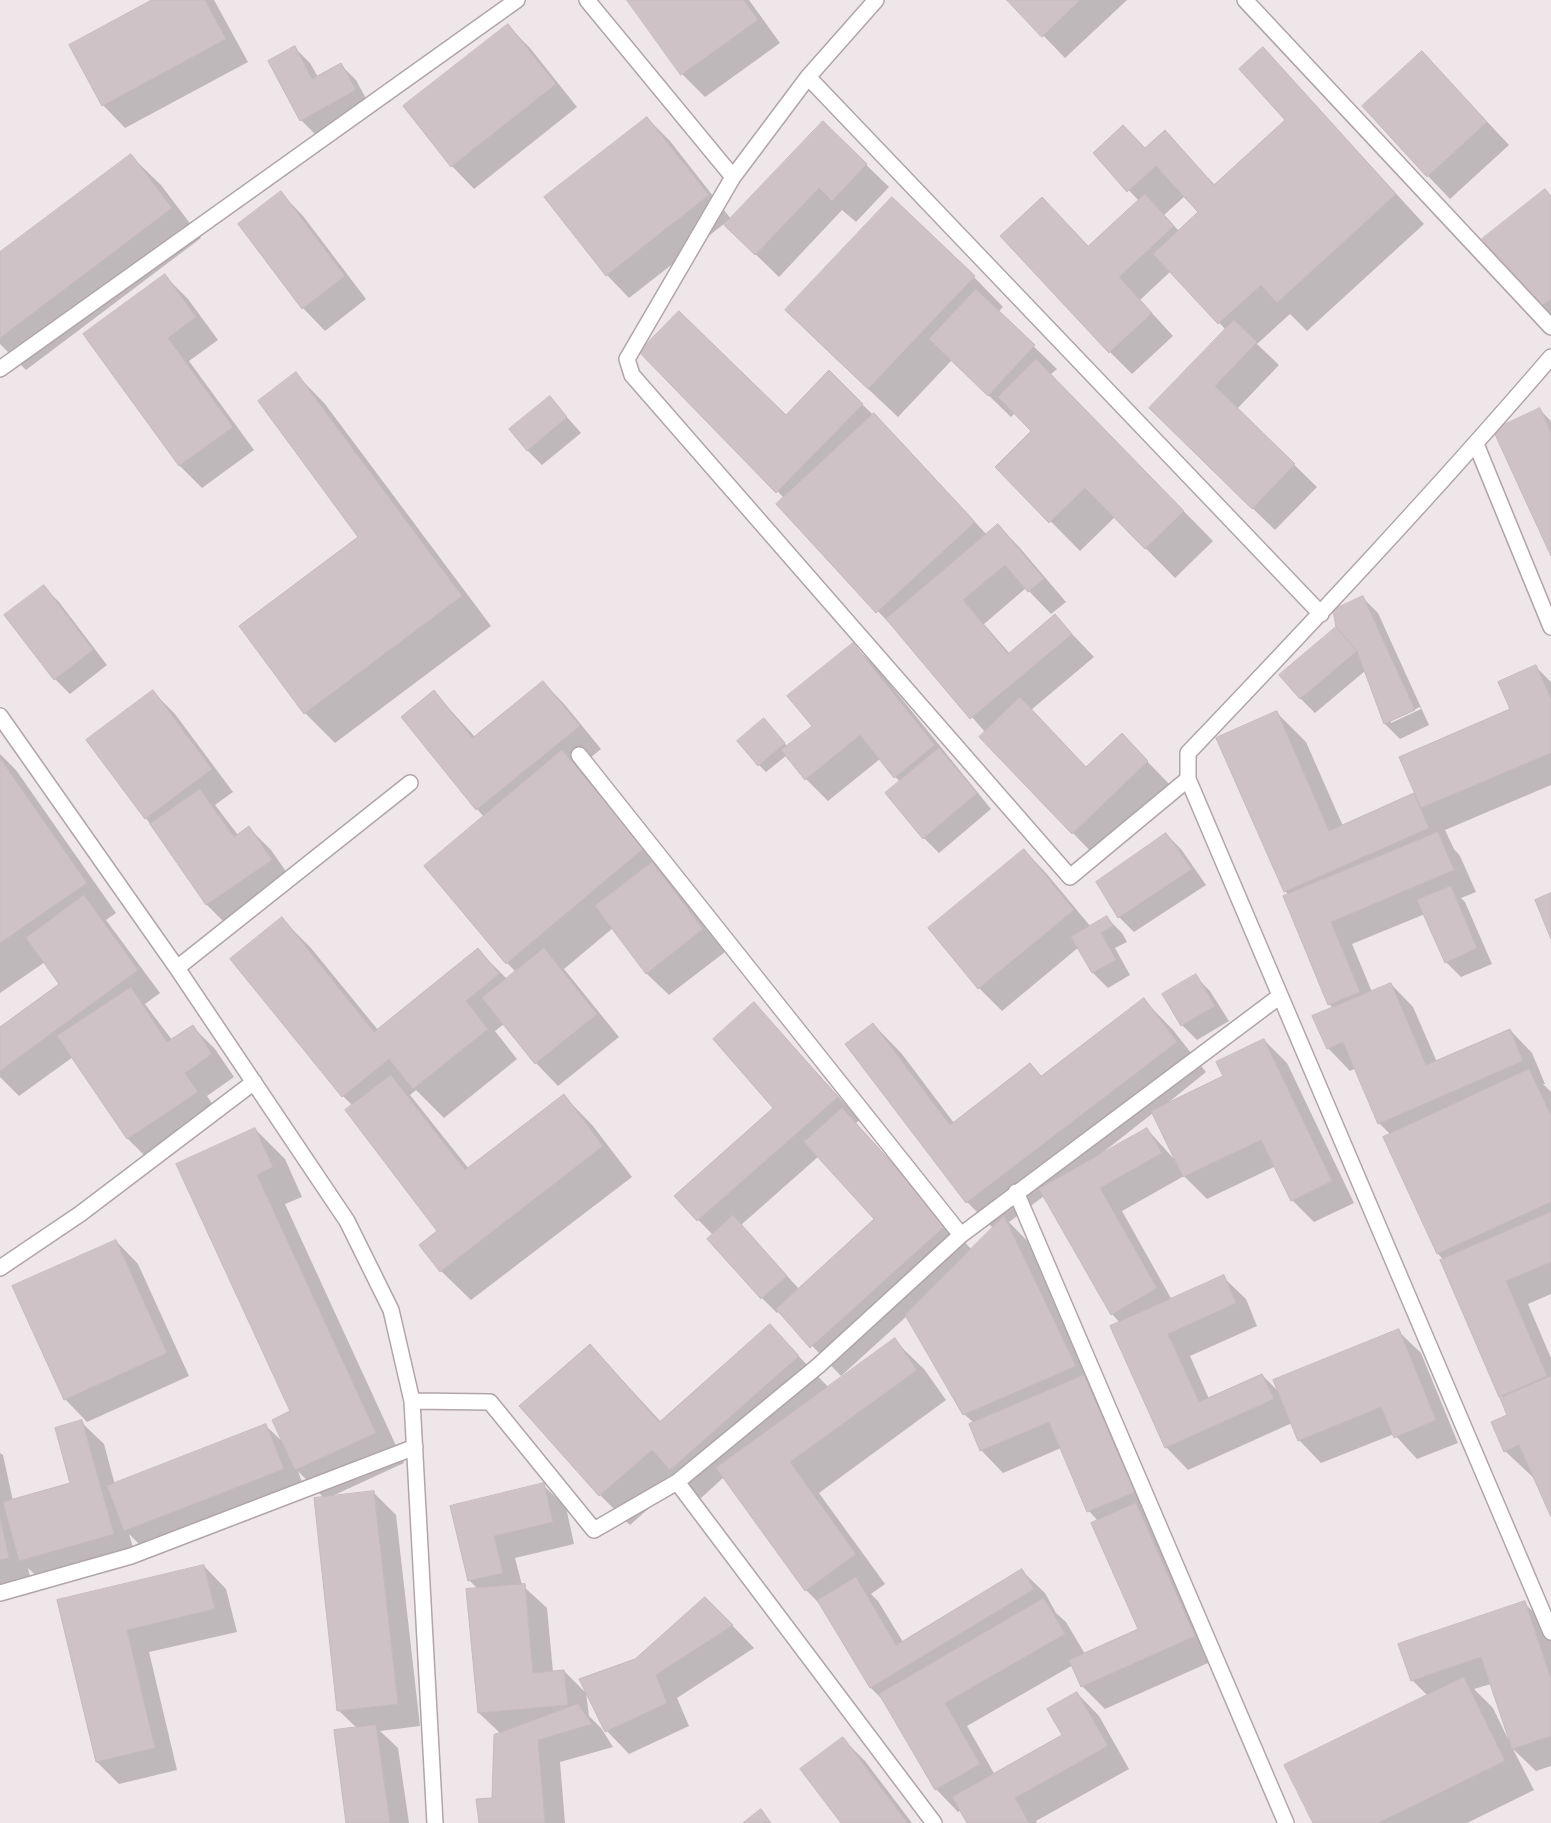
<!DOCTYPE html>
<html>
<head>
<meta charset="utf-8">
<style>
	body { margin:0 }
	canvas { display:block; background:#eee6e8 }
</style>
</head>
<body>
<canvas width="1551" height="1823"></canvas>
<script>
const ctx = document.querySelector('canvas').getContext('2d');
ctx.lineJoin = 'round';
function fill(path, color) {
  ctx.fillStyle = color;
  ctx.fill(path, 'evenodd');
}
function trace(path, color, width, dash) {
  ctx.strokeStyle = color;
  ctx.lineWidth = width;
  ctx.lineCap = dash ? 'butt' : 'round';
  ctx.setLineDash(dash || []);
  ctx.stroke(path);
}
fill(new Path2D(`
	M155,0H214L248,62L125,128L103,105Z
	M628,0H749L780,43L705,97L682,74Z
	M1009,0H1127L1065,58Z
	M508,26L530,48L577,107L474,189L452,166Z
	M295,48L310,63L318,77L341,65L356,80L370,106L316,135L301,120Z
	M1263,49L1424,224L1307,331L1290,314L1257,344L1279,365L1237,409L1317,487L1275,530L1173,431L1226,330L1171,271L1140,300L1173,336L1132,374L1110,352L1089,247L1139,201L1094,153L1146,149L1164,132L1215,185L1287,120ZM1185,196L1200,212L1179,231L1164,215Z
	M1422,52L1509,145L1450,199L1428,176Z
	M647,118L670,141L731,219L823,123L889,187L856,222L842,210L779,277L748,247L729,220L629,298L607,275L546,198Z
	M131,156L161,185L201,238L26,370L0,344V254Z
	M281,193L303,216L366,299L325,331L303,308Z
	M1551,196V321L1538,309Z
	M165,276L188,299L218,340L189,361L254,450L202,488L179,465L85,335Z
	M974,277L1003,307L998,312L1057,369L1050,375L1213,541L1175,578L1115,517L1080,551L997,467L1033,431L1015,413L1011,417L952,360L898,417L816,340Z
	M641,352L786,416L829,372L903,444L987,535L998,525L1020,548L1066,602L1051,614L1026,588L984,624L1010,654L1055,616L1094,657L1031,710L1087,768L1144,758L1170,785L1095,856L981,737L985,732L907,642L777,504L784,498Z
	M296,374L325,404L491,626L335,743L305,713L241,626L360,537Z
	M550,398L581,433L542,465L527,450Z
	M1540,410L1551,421V553Z
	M44,587L59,602L107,665L70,694L55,679L6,616Z
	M1363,598L1378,613L1429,725L1400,739L1385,724L1365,671L1315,713L1300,698L1337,627ZM1420,707L1421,709L1391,723V720Z
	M853,645L876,667L991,809L939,853L924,838L900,782L880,759L828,801L806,779L787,755L766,772L759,765L771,727L788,747L813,726Z
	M1536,667L1551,682V785L1445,830L1454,849L1460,856L1476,892L1461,898L1465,902L1492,964L1461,977L1446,962L1425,914L1352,944L1372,992L1391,984L1413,1007L1437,1062L1510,1030L1532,1053L1545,1084H1543L1551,1092V1294L1528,1304L1551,1358V1514L1536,1480L1505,1451L1509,1415L1503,1398L1444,1260L1438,1254L1384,1137L1390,1134L1379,1123L1356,1068L1350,1071L1328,1048L1334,1009L1329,1004L1289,895L1285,891L1277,713L1306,742L1343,826L1413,795L1419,801L1511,710Z
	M543,682L565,705L601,749L578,768L592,781L725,952L669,995L646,973L613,928L564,969L619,1037L558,1086L536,1063L504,1024L495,1031L517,1059L444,1118L416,1090L410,1095L469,1169L564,1096L593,1126L632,1177L471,1300L441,1271L439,1231L353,1106L343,1096L282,919L311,948L378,1030L477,949L507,979L516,972L507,963L484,817L477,809L434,692L475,737Z
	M153,692L175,714L233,792L215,805L238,835L249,828L271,850L294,883L229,927L207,905L146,818Z
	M0,754L16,770L116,913L106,920L160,993L145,1004L172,1040L193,1027L215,1049L234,1077L207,1096L220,1115L150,1161L128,1139L73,1057L19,1096L0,1077V1028L61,984L45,962L0,993Z
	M1166,834L1181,849L1206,885L1134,932L1119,917L1097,882Z
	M1024,850L1046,873L1091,927L1107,918L1122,933L1127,942L1115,948L1130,975L1108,988L1093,973L1079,947L1002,1011L979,988L929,929Z
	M1195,976L1210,991L1229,1021L1197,1040L1182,1025Z
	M1144,1000L1173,1030L1206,1072L1164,1106L1224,1077L1264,1040L1287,1063L1354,1203L1314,1222L1292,1200L1276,1166L1207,1199L1184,1176L1122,1211L1172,1300L1223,1277L1246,1299L1257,1326L1190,1356L1209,1399L1262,1375L1280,1393L1398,1331L1421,1353L1458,1443L1417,1459L1394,1434L1321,1463L1299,1440L1292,1423L1188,1470L1166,1447L1120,1323L1112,1314L1044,1196L1009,1222L1033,1247L1217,1659L1105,1709L1082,1686L1073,1665L967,1726L995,1775L1064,1735L1077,1693L1099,1716L1129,1769L1036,1821L1037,1823H968L961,1810L958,1812L936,1789L886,1703L871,1688L821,1605L806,1590L724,1477L700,1499L681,1480L630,1525L600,1495L521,1406L590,1345L661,1422L770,1326L829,1388L894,1340L924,1369L946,1400L819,1493L885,1584L871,1594L878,1601L903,1642L1022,1571L1045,1593L1056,1613L1066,1622L1085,1654L1140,1629L1098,1521L1089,1511L1061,1448L1003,1473L981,1450L974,1423L964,1414L907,1316L841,1376L779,1311L777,1313L762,1298L709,1239L713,1235L675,1196L775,1108L754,1004L860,1120L856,1123L972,1250L993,1228L967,1202L847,1044L873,1024L902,1054L954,1123L1030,1065L1042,1077ZM1153,1113L1175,1157L1173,1158L1147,1129L1097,1157ZM819,1156L876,1219L799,1289L741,1225Z
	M255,1129L285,1159L302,1197L285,1204L404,1463L330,1497L374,1493L396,1515L420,1726L380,1731L398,1748L409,1823H348L357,1728L338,1710L324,1498L298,1471L305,1491L148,1553L129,1534L136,1557L43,1582L28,1568L31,1580L0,1587V1453L3,1455L13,1501L72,1484L81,1422L104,1444L115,1485L266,1426L284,1443L292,1412L178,1164Z
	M116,1241L138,1264L189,1376L87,1422L65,1399Z
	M543,1485L566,1507L574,1544L515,1558L522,1585L547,1608L553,1672L564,1671L586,1693L589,1716L601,1728L613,1747L560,1762L565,1823H480L493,1799L501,1734L479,1713L478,1589L469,1580L451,1507Z
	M204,1566L226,1589L237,1632L149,1652L177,1770L119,1784L97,1762L58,1601Z
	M1524,1603L1547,1625L1551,1638V1766L1536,1771L1513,1749L1534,1790L1467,1823H1314L1428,1696L1412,1680ZM1491,1684L1510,1738L1508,1739L1493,1708L1474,1689Z
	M728,1621L754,1648L677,1698L689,1726L629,1754L607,1731L635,1660Z
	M843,1739L865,1761L912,1823H842Z`), '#0003');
const building = new Path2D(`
	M152,0H205L226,39L102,106L69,45Z
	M627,0H744L758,20L681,75Z
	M1007,0H1080L1042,37Z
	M508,24L556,84L451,167L403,106Z
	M295,46L312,79L341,63L356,90L300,121L268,61Z
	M1263,47L1396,194L1277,303L1261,285L1218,324L1153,254L1198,212L1156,166L1127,192L1093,153L1123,125L1145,148L1165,130L1214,185L1285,120L1239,69Z
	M1422,51L1487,122L1427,177L1362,106Z
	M647,117L709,195L606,276L544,197Z
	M823,121L867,164L832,201L819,188L755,255L724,225Z
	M131,154L172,208L0,338V252Z
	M1545,189L1551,196V299L1537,309L1482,239Z
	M281,191L345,276L302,309L238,224Z
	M1145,194L1174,226L1119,277L1152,313L1109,353L1000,236L1042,197L1088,246Z
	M892,197L975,276L868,389L785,310Z
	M165,274L196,317L168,338L233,427L179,466L83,334Z
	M976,289L1035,345L988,396L929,339Z
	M679,311L786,415L829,370L863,404L776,493L639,352Z
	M1234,320L1257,342L1215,386L1295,464L1252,509L1149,408Z
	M1036,359L1184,511L1145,549L1085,488L1049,523L995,467L1031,431L998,397Z
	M296,372L462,596L304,714L239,626L358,537L258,401Z
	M550,396L567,417L527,451L509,429Z
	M1540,408L1551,433V556L1493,430Z
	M874,413L975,522L876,613L776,504Z
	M998,524L1044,579L1028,592L1005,565L963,600L1008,654L1055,614L1072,634L970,719L886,619Z
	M44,585L93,650L54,680L4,615Z
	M1363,596L1415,710L1384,724L1357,651L1336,627L1333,610Z
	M1336,627L1357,651L1300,699L1279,675Z
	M853,643L935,745L894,778L860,735L805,780L781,750L812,726L787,696Z
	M1536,665L1551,699V753L1421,808L1399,757L1510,709L1498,682Z
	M543,681L580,726L476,810L401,717L434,690L472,738Z
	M153,690L212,769L145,819L86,740Z
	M1020,697L1086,767L1122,733L1148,761L1072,834L979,737Z
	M1277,711L1329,831L1414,793L1429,828L1284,892L1216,738Z
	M764,718L785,743L758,766L737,741Z
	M939,748L977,793L923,839L885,793Z
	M562,750L644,848L506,964L424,866Z
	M0,758L87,883L0,943Z
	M200,789L234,837L249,826L272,860L206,905L150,824Z
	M1438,832L1454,870L1331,922L1360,992L1328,1005L1283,896Z
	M1166,833L1192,869L1118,918L1096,882Z
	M1024,849L1074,910L978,989L928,928Z
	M652,862L703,929L646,974L595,906Z
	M1451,886L1477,948L1445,963L1417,900Z
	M1551,893V939L1535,900Z
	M84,895L138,970L0,1071V1027L59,984L26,938Z
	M1107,916L1113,926L1101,933L1116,960L1092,973L1071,937Z
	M282,917L374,1032L478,948L499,974L466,1001L488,1029L413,1089L389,1059L342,1097L230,959Z
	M544,948L597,1014L535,1064L482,998Z
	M1196,974L1215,1006L1181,1026L1162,994Z
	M1391,983L1426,1065L1510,1029L1523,1061L1378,1124L1343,1042L1327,1049L1312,1016Z
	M131,987L167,1042L193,1025L212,1054L185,1073L198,1092L127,1139L57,1036Z
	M1144,998L1177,1042L966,1203L845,1044L873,1023L950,1125L1030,1063L1041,1076Z
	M754,1002L838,1097L697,1221L674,1196L773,1108L713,1039Z
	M1264,1039L1332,1181L1291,1201L1261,1140L1183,1177L1151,1111L1223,1076L1216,1062Z
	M1529,1069L1551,1115V1202L1437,1254L1383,1137Z
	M391,1075L465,1170L564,1094L603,1146L440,1272L419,1245L437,1231L345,1110Z
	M842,1108L947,1224L810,1348L776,1309L874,1219L804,1142Z
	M255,1128L273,1167L257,1175L376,1433L295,1470L272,1420L290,1411L176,1164Z
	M1147,1128L1162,1153L1100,1188L1157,1288L1111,1315L1039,1189Z
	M1551,1212V1262L1506,1281L1547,1376L1499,1397L1440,1260Z
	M733,1215L787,1276L761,1299L707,1239Z
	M1004,1216L1076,1366L963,1415L905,1315Z
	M116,1240L167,1353L64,1400L12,1286Z
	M1224,1275L1236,1303L1168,1334L1199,1402L1262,1374L1274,1399L1165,1448L1110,1326Z
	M770,1324L799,1356L670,1470L652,1450L599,1496L519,1406L590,1344L659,1422Z
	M1399,1329L1436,1420L1394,1438L1381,1407L1298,1441L1273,1380Z
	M895,1338L917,1370L790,1462L856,1554L805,1591L716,1468Z
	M1084,1375L1135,1492L1087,1512L1049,1422L980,1451L969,1424Z
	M1551,1376V1517L1519,1445L1504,1452L1491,1422L1507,1415L1500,1398Z
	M82,1420L114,1534L19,1561L3,1502L70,1483L55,1428Z
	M266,1424L284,1469L124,1531L107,1486Z
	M544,1483L553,1522L494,1536L503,1573L468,1581L450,1506Z
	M374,1491L398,1704L337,1711L314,1498Z
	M1136,1503L1195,1636L1081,1687L1069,1660L1138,1629L1091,1523Z
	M0,1517L9,1558L0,1560Z
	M204,1565L215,1609L127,1630L155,1748L96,1762L57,1600Z
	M1022,1569L1034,1589L870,1688L817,1600L856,1577L896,1645Z
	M525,1584L533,1673L564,1670L568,1705L478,1713L466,1589Z
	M705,1597L733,1625L656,1675L667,1703L605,1732L579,1679L635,1659Z
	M1044,1598L1065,1634L945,1703L980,1764L935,1790L879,1694Z
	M1525,1601L1551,1679V1736L1512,1749L1481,1657L1411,1681L1398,1644Z
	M1464,1677L1505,1761L1378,1823H1313L1284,1765Z
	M1077,1692L1108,1746L1015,1798L1029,1823H967L952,1797L1062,1735L1047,1709Z
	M578,1704L592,1724L538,1740L545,1823H479L476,1799L492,1798L494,1735Z
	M376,1725L390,1823H346L334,1730Z
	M843,1737L907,1822L906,1823H841L800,1769Z
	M761,1809L771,1823H743Z`);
fill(building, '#cfc2c6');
trace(building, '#c7b9bc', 1);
const minor = new Path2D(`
	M587,0L733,177L627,359L632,375L1070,877L1188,779
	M1245,0L1551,327
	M808,77L876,0
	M733,177L808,77L1321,614
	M1551,357C1434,493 1312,623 1188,753V779L1551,1632
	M0,369L517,0
	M1476,444L1551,627
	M0,716L177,968L347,1221L391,1310L412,1401L435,1823
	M579,755L961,1235
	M177,968L410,783
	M1016,1192L1286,1823
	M0,1268L80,1214L254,1082
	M412,1401L490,1402L594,1530L677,1482L934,1823
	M677,1482L818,1366L961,1235L1280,996
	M0,1593L131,1556L415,1447`);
trace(minor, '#b2a5a7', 18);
trace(minor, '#fff', 15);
</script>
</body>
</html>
